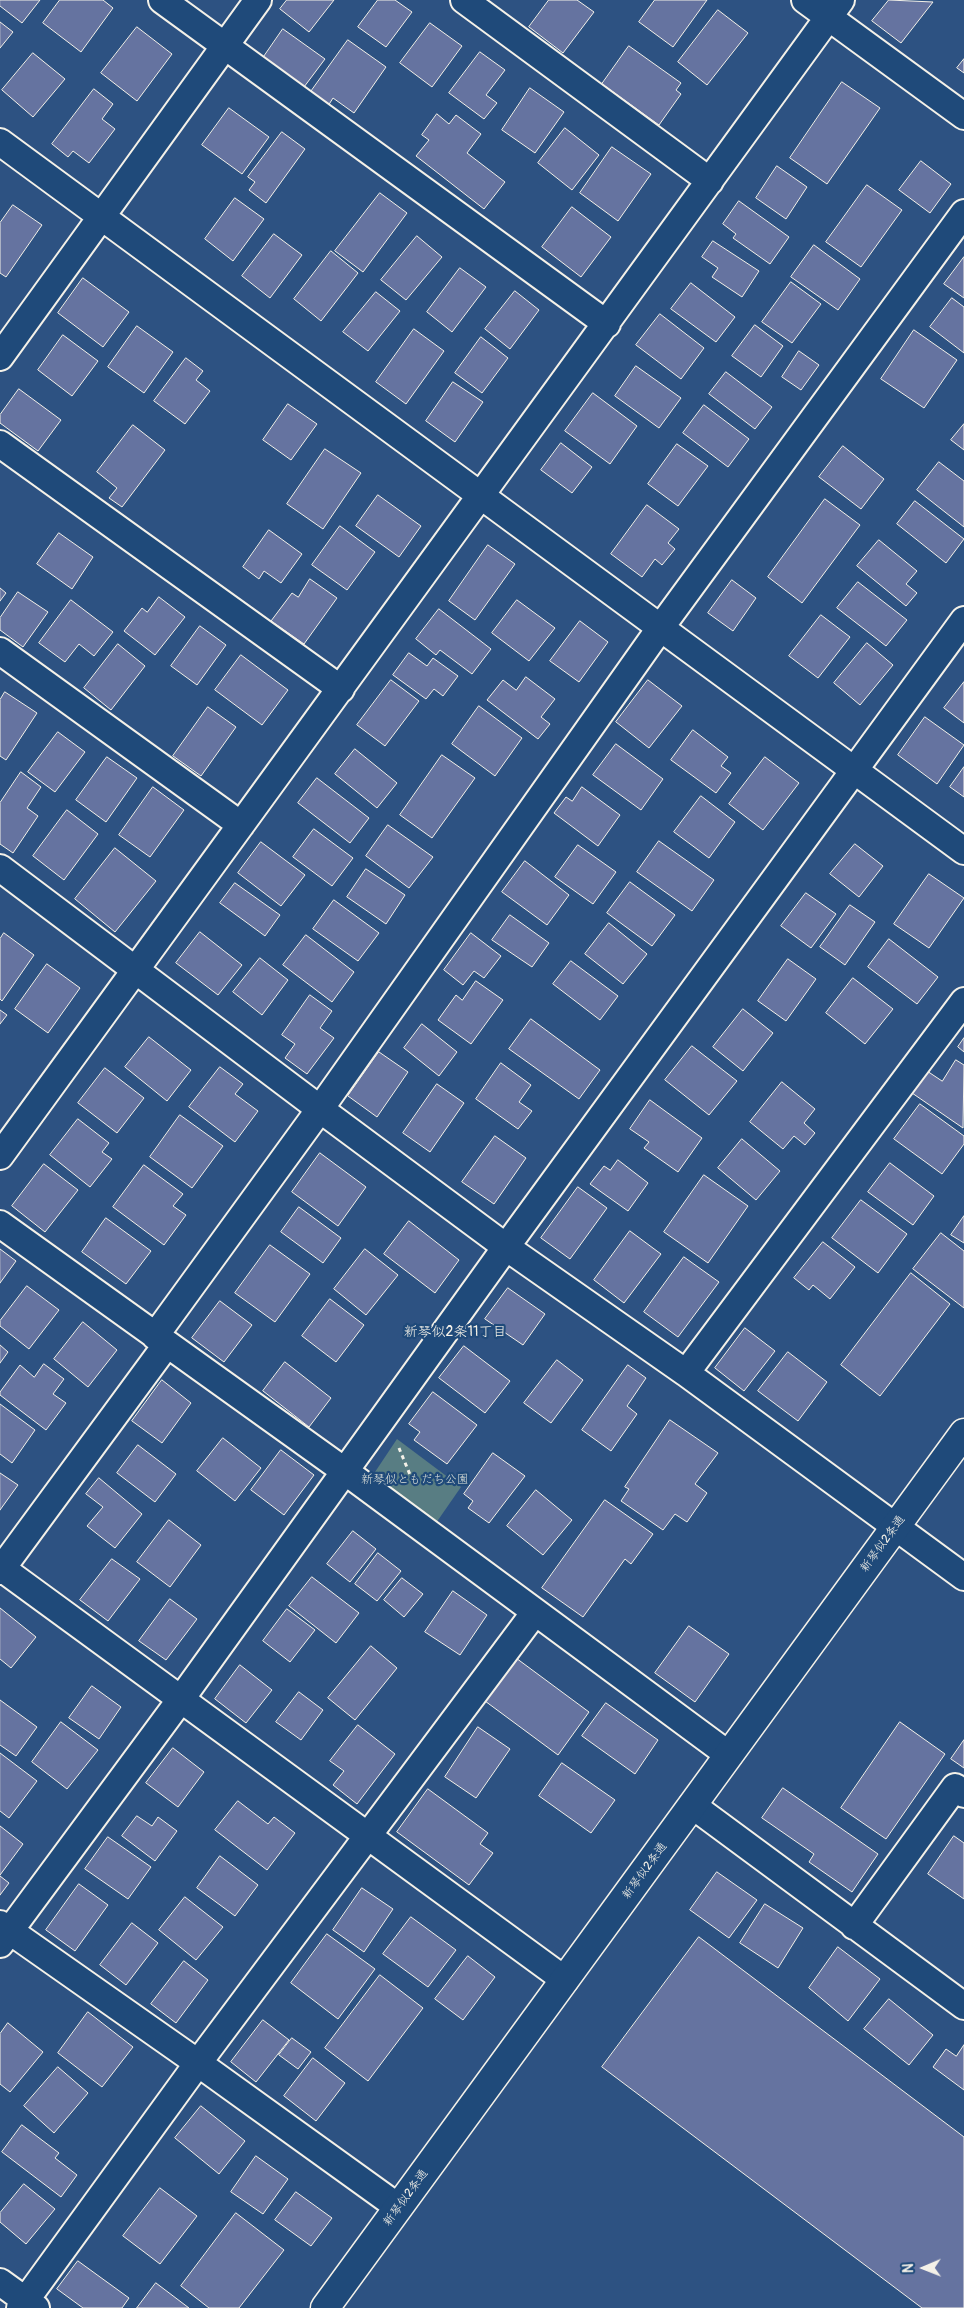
<!DOCTYPE html>
<html>
<head>
<meta charset="utf-8">
<style>
	body { margin:0 }
	#map { position:relative; width:964px; height:2308px; overflow:hidden; background:#2d5282; font-family:Pangolin,sans-serif }
	canvas { display:block }
	.north { position:absolute; left:899px; top:2243px; width:50px; height:50px; -webkit-text-stroke:4px #1f4a7a; paint-order:stroke; rotate:269deg; font-size:14px; font-weight:700; line-height:20px; text-align:center; color:#f4f1e8 }
	.north::after { content:''; display:block; margin:auto; width:18px; height:22px; background:#f4f1e8; clip-path:polygon(50% 0,100% 100%,50% 72%,0 100%) }
</style>
</head>
<body>
<div id="map">
<canvas width="964" height="2308"></canvas>
<div class="north">N</div>
</div>
<script>
const ctx = document.querySelector('canvas').getContext('2d');
ctx.lineJoin = 'round';
function fill(path, color) {
  ctx.fillStyle = color;
  ctx.fill(path, 'evenodd');
}
function trace(path, color, width, dash) {
  ctx.strokeStyle = color;
  ctx.lineWidth = width;
  ctx.lineCap = dash ? 'butt' : 'round';
  ctx.setLineDash(dash || []);
  ctx.stroke(path);
}
function drawText(font, color, halo, rows, align = 'center') {
  ctx.font = font + ' Pangolin,"Klee One",sans-serif';
  ctx.lineWidth = 4.5;
  ctx.setLineDash([]);
  ctx.textBaseline = 'middle';
  ctx.strokeStyle = halo;
  ctx.fillStyle = color;
  for (const [text, x, y, turn = 0] of rows) {
    ctx.save();
    ctx.translate(x, y);
    ctx.rotate((+turn || 0) * Math.PI / 180);
    ctx.textAlign = isNaN(turn) ? turn : align;
    if (halo) ctx.strokeText(text, 0, 0);
    ctx.fillText(text, 0, 0);
    ctx.restore();
  }
}
fill(new Path2D(`
	M397,1439L461,1487L436,1523L373,1475Z`), '#587d83');
const building = new Path2D(`
	M0,0H40L22,23L0,6Z
	M60,0H103L113,8L81,52L43,23Z
	M287,0H334L309,32L280,9Z
	M378,0H395L412,12L386,47L358,27Z
	M549,0H577L594,12L563,53L529,27Z
	M655,0H707L673,47L639,22Z
	M889,0L933,2L901,43L872,21Z
	M718,10L748,33L707,85L678,62Z
	M0,22L13,32L0,48Z
	M430,23L462,46L432,87L400,63Z
	M137,27L172,54L137,101L101,73Z
	M283,29L325,59L304,87L263,58Z
	M348,40L386,67L354,113L333,98L328,106L310,93Z
	M629,46L681,83L676,90L681,94L659,125L602,84Z
	M480,52L505,70L486,95L497,103L484,119L449,93Z
	M33,53L65,79L33,117L2,90Z
	M964,59V73L957,68Z
	M842,82L880,108L827,184L790,158Z
	M530,88L564,112L535,153L502,130Z
	M94,89L113,104L102,119L115,129L89,163L73,151L68,157L52,144Z
	M229,108L269,137L242,174L202,145Z
	M437,114L449,124L456,115L481,134L467,153L505,182L484,209L416,156L429,140L422,135Z
	M565,128L599,155L572,190L538,163Z
	M282,132L305,149L266,203L249,190L255,182L248,177Z
	M612,147L651,174L618,221L580,193Z
	M921,161L951,184L930,213L899,190Z
	M777,166L807,187L786,219L756,198Z
	M867,185L902,210L861,267L826,242Z
	M380,193L407,213L363,272L335,251Z
	M235,198L264,219L233,261L205,239Z
	M739,201L789,237L770,264L733,238L736,234L723,224Z
	M13,205L42,225L6,277L0,273V223Z
	M572,207L611,237L581,277L542,247Z
	M274,234L302,255L270,298L242,276Z
	M417,236L442,257L406,300L381,280Z
	M713,241L759,271L742,297L712,277L718,268L702,257Z
	M814,245L860,279L838,310L791,277Z
	M331,251L358,273L321,321L294,299Z
	M964,257V298L944,284Z
	M460,268L486,287L452,332L427,312Z
	M83,278L129,312L103,347L58,313Z
	M791,282L821,304L792,343L762,322Z
	M691,283L735,317L716,342L671,309Z
	M515,291L539,310L510,349L485,329Z
	M376,292L400,311L368,351L343,332Z
	M952,298L964,307V353L930,327Z
	M660,314L704,348L681,379L636,345Z
	M755,325L783,346L761,377L732,356Z
	M137,326L173,352L144,393L108,367Z
	M414,329L444,351L406,404L376,382Z
	M914,330L957,360L924,408L881,379Z
	M63,335L98,361L72,396L38,370Z
	M481,337L508,358L482,393L455,373Z
	M799,351L819,365L801,390L782,377Z
	M186,358L203,371L196,380L210,391L185,424L154,401Z
	M636,366L681,398L659,428L615,396Z
	M726,372L772,407L755,429L709,394Z
	M453,382L483,402L455,442L426,421Z
	M19,389L61,420L38,451L0,423V415Z
	M593,393L637,426L610,464L565,431Z
	M288,404L317,424L291,460L263,440Z
	M704,405L749,439L728,467L683,433Z
	M964,424V450L951,440Z
	M133,425L165,450L122,507L109,498L117,488L97,472Z
	M561,443L592,467L572,493L541,470Z
	M677,444L708,466L678,506L648,484Z
	M843,446L884,479L861,509L819,477Z
	M325,449L361,473L323,529L287,504Z
	M939,462L964,481V527L917,490Z
	M378,495L421,526L399,557L356,526Z
	M825,499L860,525L802,603L768,577Z
	M915,501L964,539L946,563L897,524Z
	M647,505L679,529L668,543L675,549L662,565L655,559L642,577L611,554Z
	M340,526L375,552L347,590L312,565Z
	M269,530L302,554L281,583L264,571L259,579L243,567Z
	M59,533L93,557L72,589L37,564Z
	M879,540L917,571L906,584L917,593L906,606L857,566Z
	M488,545L515,564L475,620L449,601Z
	M310,579L337,598L304,644L271,621L292,593L298,597Z
	M732,580L756,598L733,631L708,613Z
	M858,582L907,620L886,646L837,608Z
	M0,588L6,593L0,601Z
	M18,592L48,612L23,647L0,630V618Z
	M159,597L185,617L155,655L124,631L142,608L147,612Z
	M71,600L113,632L94,656L79,644L65,662L39,643Z
	M517,600L555,628L529,661L492,633Z
	M439,609L491,649L472,674L440,650L436,655L416,639Z
	M821,615L850,637L818,678L789,656Z
	M580,621L608,642L579,682L550,661Z
	M200,626L226,645L197,685L171,666Z
	M867,643L893,665L860,705L834,683Z
	M118,644L145,666L111,710L84,688Z
	M409,653L427,666L433,658L458,676L443,696L434,689L426,699L393,675Z
	M241,655L288,690L262,725L215,690Z
	M526,677L555,699L541,717L550,724L538,739L487,700L503,680L516,690Z
	M391,680L419,701L385,746L357,725Z
	M648,680L682,706L649,748L616,722Z
	M964,682V723L944,708Z
	M5,692L37,713L6,760L0,756V700Z
	M479,706L522,738L495,776L452,744Z
	M208,707L236,727L201,776L173,756Z
	M925,717L964,745L937,784L898,755Z
	M693,730L728,757L721,766L731,773L716,793L671,760Z
	M58,732L85,752L55,792L28,772Z
	M616,744L663,779L641,810L593,775Z
	M355,749L397,783L377,808L335,774Z
	M442,755L475,778L432,838L400,815Z
	M107,757L137,778L106,822L76,800Z
	M765,757L799,783L763,830L729,804Z
	M964,767V797L950,787Z
	M21,772L41,787L27,808L38,816L13,853L0,844V803Z
	M317,778L369,818L350,843L298,803Z
	M153,787L184,810L150,857L119,835Z
	M582,787L620,815L598,846L554,813L566,797L572,801Z
	M701,796L735,822L709,858L674,832Z
	M67,810L98,834L64,880L33,856Z
	M388,825L433,857L409,888L366,856Z
	M314,829L353,858L332,886L293,857Z
	M659,841L714,880L692,911L637,872Z
	M261,842L305,875L281,906L238,873Z
	M855,844L883,866L859,897L830,874Z
	M578,845L616,872L593,904L555,877Z
	M115,848L156,881L115,932L75,899Z
	M525,861L569,895L547,925L502,892Z
	M366,869L405,895L386,924L347,897Z
	M929,874L964,898L929,948L894,924Z
	M630,882L675,915L652,946L607,913Z
	M235,883L280,915L265,936L220,903Z
	M806,893L836,914L811,948L781,926Z
	M334,900L379,933L358,961L313,929Z
	M850,905L875,922L845,965L820,947Z
	M510,915L549,943L532,967L492,940Z
	M609,923L647,954L623,984L585,954Z
	M200,932L242,965L218,995L176,963Z
	M4,933L34,955L2,1001L0,999V939Z
	M471,933L501,956L484,978L474,971L463,985L444,970Z
	M306,935L354,972L332,1002L283,965Z
	M889,939L938,977L917,1004L868,967Z
	M260,958L288,980L262,1015L233,992Z
	M788,959L816,979L786,1021L758,1001Z
	M571,961L618,996L600,1020L553,984Z
	M47,964L80,988L48,1033L15,1009Z
	M853,978L893,1009L865,1044L826,1013Z
	M476,981L503,1000L471,1044L438,1020L456,995L462,1000Z
	M310,995L332,1011L320,1028L334,1038L307,1074L285,1058L295,1044L282,1035Z
	M743,1009L773,1033L743,1071L713,1047Z
	M0,1010L7,1015L0,1024Z
	M531,1019L600,1070L579,1099L509,1049Z
	M422,1024L457,1052L439,1076L404,1048Z
	M149,1037L191,1070L167,1101L125,1067Z
	M964,1038V1052L958,1047Z
	M692,1046L737,1081L709,1115L665,1080Z
	M379,1052L408,1072L377,1117L348,1096Z
	M956,1060L964,1065L963,1128L912,1093L927,1071L942,1081Z
	M501,1063L531,1085L519,1102L532,1111L518,1129L476,1099Z
	M220,1067L243,1084L235,1094L258,1111L235,1142L189,1107Z
	M105,1068L144,1098L117,1133L78,1103Z
	M782,1082L815,1109L804,1123L815,1133L805,1145L794,1136L783,1149L750,1122Z
	M437,1084L464,1103L430,1152L403,1133Z
	M650,1100L702,1138L678,1172L644,1148L649,1142L630,1129Z
	M920,1104L964,1136V1144L942,1174L894,1139Z
	M180,1115L223,1146L192,1188L150,1157Z
	M78,1119L109,1143L102,1152L112,1159L90,1187L50,1155Z
	M495,1136L526,1158L494,1204L462,1182Z
	M742,1139L780,1171L756,1200L718,1168Z
	M320,1153L366,1187L338,1226L292,1192Z
	M618,1160L648,1183L628,1211L590,1184L604,1166L610,1170Z
	M890,1163L934,1196L913,1225L868,1192Z
	M44,1164L78,1190L45,1232L12,1206Z
	M144,1165L183,1194L173,1206L186,1215L164,1245L113,1207Z
	M704,1175L748,1206L708,1263L664,1232Z
	M578,1187L607,1208L570,1259L541,1238Z
	M861,1200L907,1234L878,1273L832,1238Z
	M299,1207L341,1238L323,1263L281,1232Z
	M964,1216V1243L951,1235Z
	M106,1218L151,1251L126,1284L82,1252Z
	M409,1221L459,1260L435,1293L384,1254Z
	M630,1231L661,1254L624,1303L594,1280Z
	M941,1233L964,1251V1308L913,1269Z
	M823,1242L855,1267L830,1299L813,1285L809,1290L794,1278Z
	M270,1245L310,1274L275,1322L235,1293Z
	M0,1249L16,1261L0,1283Z
	M365,1249L398,1275L366,1315L334,1289Z
	M684,1257L719,1282L678,1337L644,1312Z
	M911,1273L950,1304L880,1396L841,1365Z
	M27,1286L59,1310L29,1349L0,1326V1321Z
	M508,1288L545,1314L523,1345L485,1319Z
	M330,1299L364,1325L336,1362L302,1336Z
	M220,1301L252,1325L224,1362L192,1338Z
	M83,1322L117,1350L88,1387L54,1359Z
	M745,1328L775,1351L744,1391L715,1368Z
	M0,1345L8,1352L0,1363Z
	M464,1346L510,1381L485,1413L439,1378Z
	M788,1352L827,1382L798,1421L758,1391Z
	M557,1360L583,1380L551,1423L524,1403Z
	M285,1362L331,1398L309,1427L263,1391Z
	M44,1364L64,1379L53,1394L66,1403L46,1430L0,1395V1392L20,1365L34,1377Z
	M628,1365L646,1378L627,1406L637,1414L611,1451L582,1430Z
	M162,1380L191,1403L162,1443L132,1421Z
	M433,1392L477,1425L447,1464L414,1440L420,1432L409,1424Z
	M0,1404L35,1430L12,1463L0,1454Z
	M670,1420L718,1453L695,1484L707,1493L687,1522L675,1514L663,1530L621,1501L629,1489L625,1487Z
	M223,1438L261,1468L235,1501L197,1471Z
	M138,1445L176,1474L155,1502L117,1473Z
	M281,1450L314,1475L284,1515L251,1490Z
	M493,1453L525,1476L489,1523L468,1508L473,1501L464,1494Z
	M0,1473L18,1485L0,1510Z
	M99,1478L142,1514L115,1548L87,1526L103,1507L86,1494Z
	M536,1490L572,1520L543,1555L507,1526Z
	M605,1500L653,1534L631,1564L625,1559L583,1617L542,1588Z
	M169,1520L201,1545L170,1587L137,1562Z
	M353,1531L376,1549L350,1582L327,1564Z
	M378,1553L401,1571L377,1601L355,1584Z
	M112,1559L140,1579L108,1621L80,1600Z
	M312,1577L359,1613L336,1643L289,1606Z
	M402,1578L423,1594L404,1617L384,1600Z
	M453,1591L487,1615L460,1655L425,1632Z
	M170,1599L197,1619L166,1660L139,1641Z
	M0,1608L36,1637L11,1668L0,1659Z
	M287,1609L315,1630L290,1662L263,1641Z
	M689,1626L729,1654L695,1702L655,1673Z
	M371,1646L397,1668L355,1720L328,1698Z
	M516,1658L589,1712L558,1755L485,1701Z
	M240,1665L272,1690L246,1723L215,1699Z
	M92,1686L121,1707L99,1739L69,1718Z
	M299,1692L323,1710L301,1740L276,1722Z
	M0,1700L37,1727L16,1756L0,1745Z
	M606,1703L658,1740L635,1774L582,1736Z
	M61,1722L98,1750L67,1789L32,1762Z
	M900,1722L945,1754L886,1839L841,1808Z
	M358,1725L395,1754L357,1804L333,1785L344,1771L330,1761Z
	M478,1727L510,1749L476,1798L445,1777Z
	M964,1740V1768L951,1759Z
	M173,1748L204,1772L178,1807L146,1783Z
	M0,1753L37,1781L9,1818L0,1811Z
	M562,1763L615,1800L591,1833L539,1796Z
	M783,1788L878,1854L852,1892L809,1862L814,1854L762,1818Z
	M428,1789L488,1833L480,1844L493,1853L469,1885L397,1832Z
	M238,1801L268,1824L274,1817L295,1833L267,1870L215,1830Z
	M137,1816L152,1826L158,1817L177,1831L155,1861L122,1836Z
	M0,1826L23,1844L0,1875Z
	M954,1836L964,1843V1899L928,1874Z
	M108,1837L151,1867L128,1899L85,1869Z
	M220,1856L258,1885L235,1916L197,1888Z
	M717,1872L757,1900L729,1938L690,1910Z
	M0,1876L9,1883L0,1895Z
	M79,1884L108,1905L75,1951L46,1930Z
	M362,1888L393,1909L364,1952L333,1930Z
	M185,1897L223,1927L196,1960L159,1930Z
	M765,1904L803,1928L778,1968L740,1943Z
	M411,1917L456,1950L428,1987L383,1954Z
	M132,1923L158,1943L126,1985L100,1965Z
	M327,1934L375,1969L338,2019L291,1983Z
	M699,1937L964,2137V2308H922L602,2067Z
	M838,1947L880,1979L848,2021L809,1988Z
	M468,1956L495,1977L463,2020L435,1999Z
	M184,1961L208,1980L176,2023L151,2004Z
	M380,1975L423,2008L368,2081L325,2048Z
	M889,1999L933,2035L909,2065L864,2029Z
	M88,2012L133,2047L102,2087L58,2053Z
	M263,2020L289,2040L256,2082L231,2062Z
	M8,2023L43,2052L10,2092L0,2084V2034Z
	M292,2038L311,2052L298,2069L279,2055Z
	M964,2045V2090L933,2067L946,2049L956,2056Z
	M313,2058L345,2083L316,2121L284,2096Z
	M58,2067L88,2093L54,2133L24,2106Z
	M201,2106L245,2141L219,2174L175,2138Z
	M22,2125L59,2153L55,2158L77,2175L61,2197L2,2152Z
	M256,2156L288,2179L263,2214L231,2192Z
	M24,2184L55,2209L26,2244L0,2222V2213Z
	M160,2188L197,2216L160,2264L123,2236Z
	M296,2192L332,2218L311,2246L275,2220Z
	M236,2213L284,2250L239,2308H209L181,2286Z
	M78,2261L129,2298L122,2308H83L57,2289Z
	M156,2283L189,2308H137Z`);
fill(building, '#6573a0');
trace(building, '#f4f1e8', 1);
const street = new Path2D(`
	M162,0L607,324
	M464,0L710,181
	M805,0L964,116
	M0,142L964,851
	M0,357L258,0
	M0,444L341,689
	M0,651L241,825
	M0,868L320,1109L506,1247L686,1373L964,1577
	M0,1156L841,0
	M0,1224L346,1472L729,1755
	M155,1336L320,1109L661,627L964,213
	M686,1373L964,1001
	M0,1567L565,1980
	M0,1571L167,1344
	M692,1805L964,2006
	M0,1924L198,2063L398,2207
	M854,1926L955,1787L964,1794
	M0,1944L181,1699L506,1247L964,620
	M0,2282L36,2308
	M20,2308L198,2063L535,1612`);
const secondary = new Path2D(`
	M325,2308L964,1433`);
trace(street, '#f4f1e8', 30);
trace(secondary, '#f4f1e8', 31);
trace(new Path2D(`
	M399,1448L413,1482`), '#f4f1e8', 3, [4, 4]);
trace(street, '#1f4a7a', 26);
trace(secondary, '#1f4a7a', 28);
drawText('12px', '#dde0d9', '#1f4a7a', [
	["新琴似ともだち公園",415,1480]
]);
drawText('12px', '#f4f1e8', '#1f4a7a', [
	["新琴似2条通",883,1544,-54],
	["新琴似2条通",645,1871,-54],
	["新琴似2条通",406,2198,-54]
]);
drawText('14px', '#f4f1e8', '#1f4a7a', [
	["新琴似2条11丁目",455,1332]
]);
</script>
</body>
</html>
